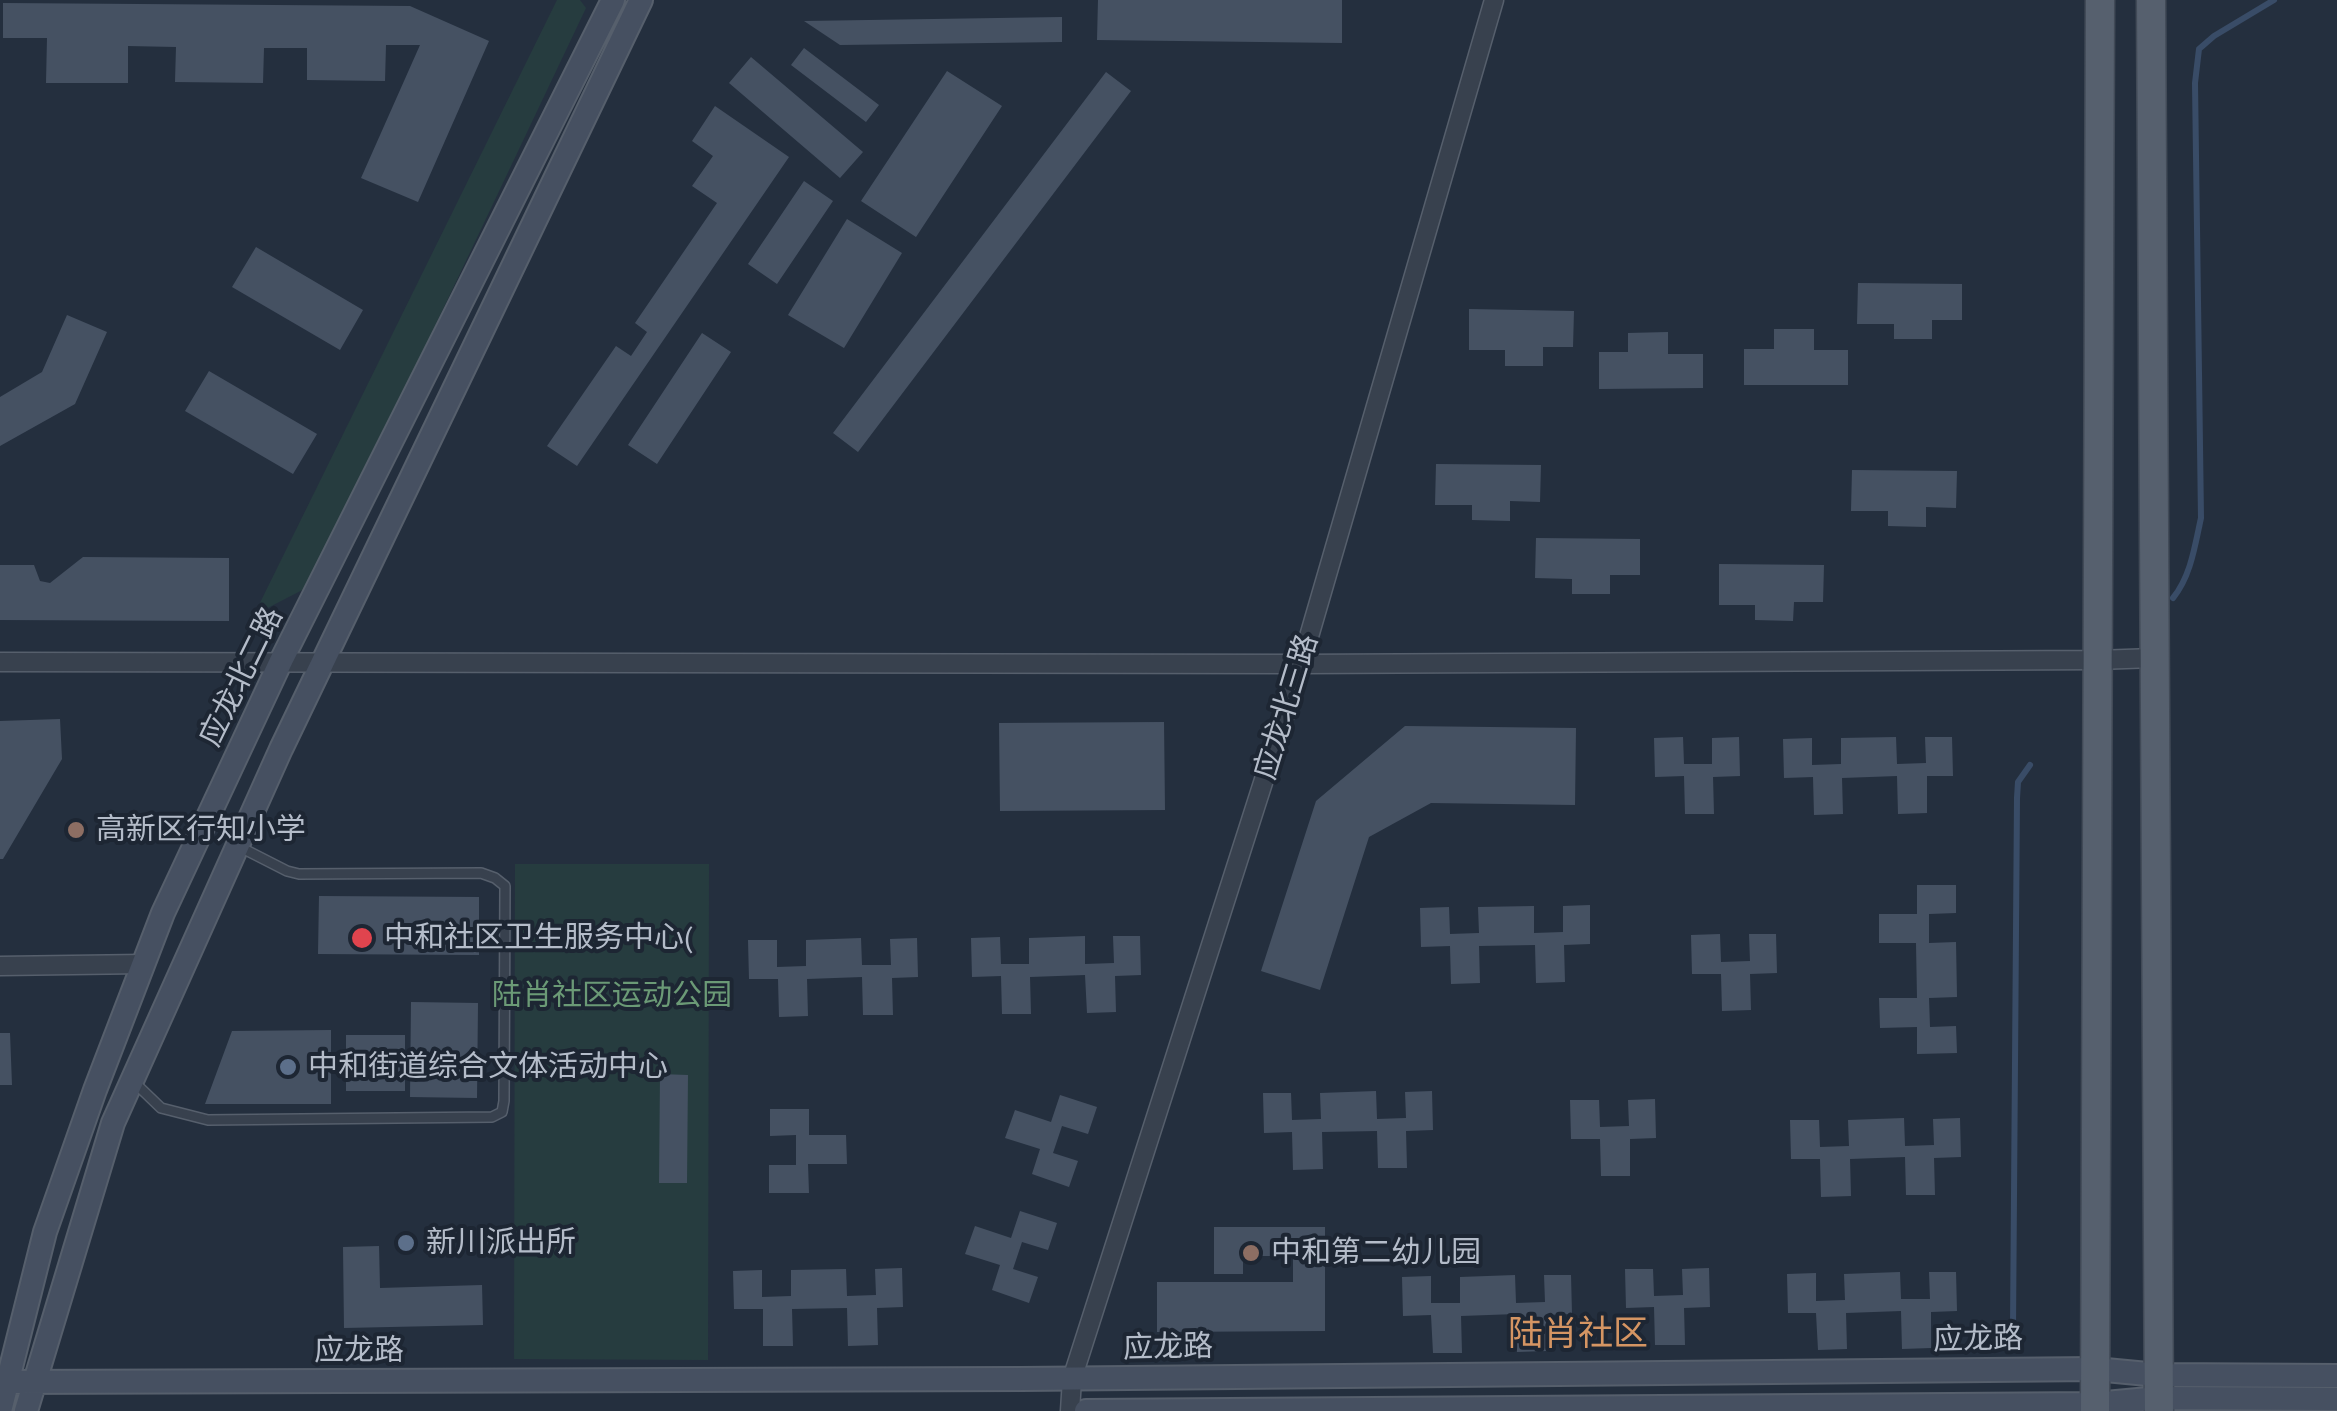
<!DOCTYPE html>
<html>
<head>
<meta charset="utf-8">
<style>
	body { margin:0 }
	canvas { display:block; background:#242f3e }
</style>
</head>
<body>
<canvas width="2337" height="1411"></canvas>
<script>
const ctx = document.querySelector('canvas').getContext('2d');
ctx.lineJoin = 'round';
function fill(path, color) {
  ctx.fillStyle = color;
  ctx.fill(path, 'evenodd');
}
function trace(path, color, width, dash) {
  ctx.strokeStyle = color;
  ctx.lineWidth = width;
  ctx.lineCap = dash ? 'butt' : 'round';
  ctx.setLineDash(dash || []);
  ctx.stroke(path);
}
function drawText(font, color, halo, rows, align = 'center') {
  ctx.font = font + ' "PT Sans","Noto Sans SC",sans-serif';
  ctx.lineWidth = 8;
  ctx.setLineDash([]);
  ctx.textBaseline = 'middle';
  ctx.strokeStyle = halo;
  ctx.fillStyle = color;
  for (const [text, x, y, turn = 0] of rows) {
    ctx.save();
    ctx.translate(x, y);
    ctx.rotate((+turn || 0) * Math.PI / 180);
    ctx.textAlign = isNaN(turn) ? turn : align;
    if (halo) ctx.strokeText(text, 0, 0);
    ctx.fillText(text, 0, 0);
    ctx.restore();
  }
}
fill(new Path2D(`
	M557,0H580L586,8L312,585L254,615Z
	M515,864H709L708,1360L514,1359Z`), '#263c3f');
trace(new Path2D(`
	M2173,598C2191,576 2195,545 2201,518L2195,83L2199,49L2214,36L2274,0
	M2013,1327L2017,798L2018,782L2030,765`), '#394c67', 6);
fill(new Path2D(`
	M1098,0H1342V43L1097,40Z
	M3,3L410,6L489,41L418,202L361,178L420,45H386L385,81L307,80V48H264L263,83L175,82L176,47L128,46V83H46L47,38H3Z
	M1062,17V42L840,45L804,21Z
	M804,48L879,105L866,122L791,65Z
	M751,57L863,152L840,178L729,83Z
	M947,71L1002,106L916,237L861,201Z
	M1106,72L1131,91L858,452L833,433Z
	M715,106L789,157L577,466L547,446L616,346L631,356L647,332L635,323L717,203L692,186L713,156L692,141Z
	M804,181L833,201L777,284L748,264Z
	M847,219L902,253L844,348L788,315Z
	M256,247L363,310L340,350L232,287Z
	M1858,283L1962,284V320H1932V339H1894V324H1857Z
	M1469,309L1574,311L1573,347H1543V366H1505V350H1469Z
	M67,315L107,332L75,404L0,446V397L42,372Z
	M1774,329H1814V350H1848V385H1744V349H1774Z
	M1668,332V354H1703V388L1599,389V352H1628V333Z
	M702,333L731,352L657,464L628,445Z
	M209,371L317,434L293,474L185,411Z
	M1436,464L1541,465L1540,502L1510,501V521L1472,520V505H1435Z
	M1852,470L1957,471L1956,508L1926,507V527L1888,526V511H1851Z
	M1536,538L1640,539V575H1610V594H1572V579L1535,578Z
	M83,557L229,558V621L0,620V565H34L40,581L50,583Z
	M1719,564L1824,565L1823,602H1794L1793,621L1755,620V605H1719Z
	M60,719L62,759L3,859H0V721Z
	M1164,722L1165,810L1000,811L999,723Z
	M1405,726L1576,728L1575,805L1431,803L1369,837L1320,990L1261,971L1316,801Z
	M1683,737L1684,764H1712V738L1739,737L1740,776L1713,777L1714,814H1685L1684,776L1655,777L1654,738Z
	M1896,737L1897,764L1926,763L1925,737H1952L1953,776H1927V813L1898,814L1897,776L1842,778L1843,814L1814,815L1813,777L1784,778L1783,739L1812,738V765L1841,764V738Z
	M1917,885H1956V913L1929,914V943L1956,942L1957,997L1929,998L1930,1027L1956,1026L1957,1053L1917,1054V1027L1880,1028L1879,998H1917L1916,943H1879V914H1917Z
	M319,896L479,897V955L318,954Z
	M1590,905V944L1564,945L1565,982L1536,983L1535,945L1479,946L1480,983L1451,984L1450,946L1421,947L1420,908L1449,907L1450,934L1479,933L1478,907L1534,906V933L1563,932V906Z
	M1720,934L1721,962L1750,961L1749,934H1776L1777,973L1750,974L1751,1010L1722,1011L1721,974H1692L1691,935Z
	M1085,936V964L1114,963L1113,936H1140L1141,975L1115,976L1116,1012L1087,1013L1085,975L1030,977L1031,1014H1002L1001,976L972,977L971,938L1000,937L1001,964H1029V938Z
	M861,938L862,965H891L890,939L917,938L918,977L892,978L893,1015H863L862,977L807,979L808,1016L779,1017L778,979H749L748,940H777V967L806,966V940Z
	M411,1002L478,1003L477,1098L410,1097Z
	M331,1030V1104H205L232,1031Z
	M0,1033H10L12,1085H0Z
	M346,1035H405V1091H346Z
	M660,1074L688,1075L687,1183H659Z
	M1376,1091L1377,1119L1406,1118L1405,1092L1432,1091L1433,1130L1406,1131L1407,1168H1378L1377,1131L1322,1132L1323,1169L1293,1170L1292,1132L1264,1133L1263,1093H1291L1292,1120L1321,1119L1320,1093Z
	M1060,1095L1097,1107L1088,1134L1062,1126L1053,1153L1078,1161L1069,1187L1032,1174L1040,1149L1005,1138L1015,1110L1051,1122Z
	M1655,1099L1656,1138L1630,1139V1176H1601L1600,1139H1571L1570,1100H1599L1600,1127L1629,1126L1628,1100Z
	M770,1109H809V1135H846L847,1164H808L809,1193H769V1165H796V1135L770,1136Z
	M1904,1118L1905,1146L1934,1145L1933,1119L1960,1118L1961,1157L1934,1158L1935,1195H1906L1905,1157L1850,1159L1851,1196L1821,1197L1820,1159H1791L1790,1120H1819L1820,1147L1849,1146L1848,1120Z
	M1020,1211L1057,1223L1048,1250L1022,1242L1013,1269L1038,1277L1029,1303L992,1290L1000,1265L965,1254L975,1226L1011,1238Z
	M1214,1227H1325V1331L1157,1332V1282H1293V1256H1243V1274H1214Z
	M379,1246L380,1288L482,1285L483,1325L344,1328L343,1247Z
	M902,1268L903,1307L877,1308L878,1345L848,1346L847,1308L792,1309L793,1346H763V1309H734L733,1271L762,1270V1297L791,1296V1270L846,1269L847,1296L876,1295L875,1269Z
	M1709,1268L1710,1307L1684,1308L1685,1345H1655L1654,1307L1626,1308L1625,1269H1653L1654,1296L1683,1295L1682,1269Z
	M1900,1272L1901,1299H1930L1929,1272H1956L1957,1311L1931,1312V1348L1902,1349L1901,1311L1846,1313L1847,1349L1818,1350L1816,1313H1788L1787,1274L1816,1273V1301L1845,1300L1844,1274Z
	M1515,1275L1516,1303L1545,1302L1544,1275H1571L1572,1314L1546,1315V1351L1517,1352L1516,1314L1461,1316L1462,1353H1433L1431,1315L1403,1316L1402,1277L1431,1276V1303H1460V1277Z`), '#455162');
const lane = new Path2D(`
	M134,1082L161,1108L208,1120L492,1117L502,1112L504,1101L505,886L495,878L481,873L299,874L287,871L238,846`);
const street = new Path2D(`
	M0,662L1301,664L2097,660L2154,658
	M0,966L144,964
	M1070,1411L1072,1379L1301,664L1494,0`);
const secondary = new Path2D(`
	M0,1382L1021,1379L2095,1369L2158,1375L2337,1376
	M0,1411L45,1232L95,1090L163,913L281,661L613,0
	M26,1411L113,1123L281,749L641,0
	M1086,1411L2095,1404L2159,1398L2337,1399`);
const primary = new Path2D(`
	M2151,0L2159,1411
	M2095,1411L2100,0`);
trace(lane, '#565f6c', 12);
trace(street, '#565f6c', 21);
trace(secondary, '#565f6c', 26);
trace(primary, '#414a57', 31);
trace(lane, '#38414e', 9);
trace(street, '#38414e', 18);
trace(secondary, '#465061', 22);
trace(primary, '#56606e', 28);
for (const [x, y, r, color] of [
	[76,830,10,"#8d6e63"],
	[362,938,12,"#e0444e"],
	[288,1067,10,"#5c6f8a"],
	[406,1243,10,"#5c6f8a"],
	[1251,1253,10,"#8d6e63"]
]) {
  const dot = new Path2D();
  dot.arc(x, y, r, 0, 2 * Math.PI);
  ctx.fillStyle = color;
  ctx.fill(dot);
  trace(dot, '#1d2633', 4);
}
drawText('30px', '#b4bcc9', '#1d2633', [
	["应龙北二路",242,677,-64],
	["应龙北三路",1287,707,-73],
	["应龙路",1978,1340,-1],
	["应龙路",1168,1348,-1],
	["应龙路",359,1351]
]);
drawText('30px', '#b4bcc9', '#1d2633', [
	["高新区行知小学",96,830],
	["中和社区卫生服务中心(",384,938],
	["中和街道综合文体活动中心",308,1067],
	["新川派出所",426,1243],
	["中和第二幼儿园",1271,1253]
], 'left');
drawText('30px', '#6b9a76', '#1d2633', [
	["陆肖社区运动公园",612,996]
]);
drawText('35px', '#d59563', '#1d2633', [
	["陆肖社区",1578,1335]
]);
</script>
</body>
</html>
